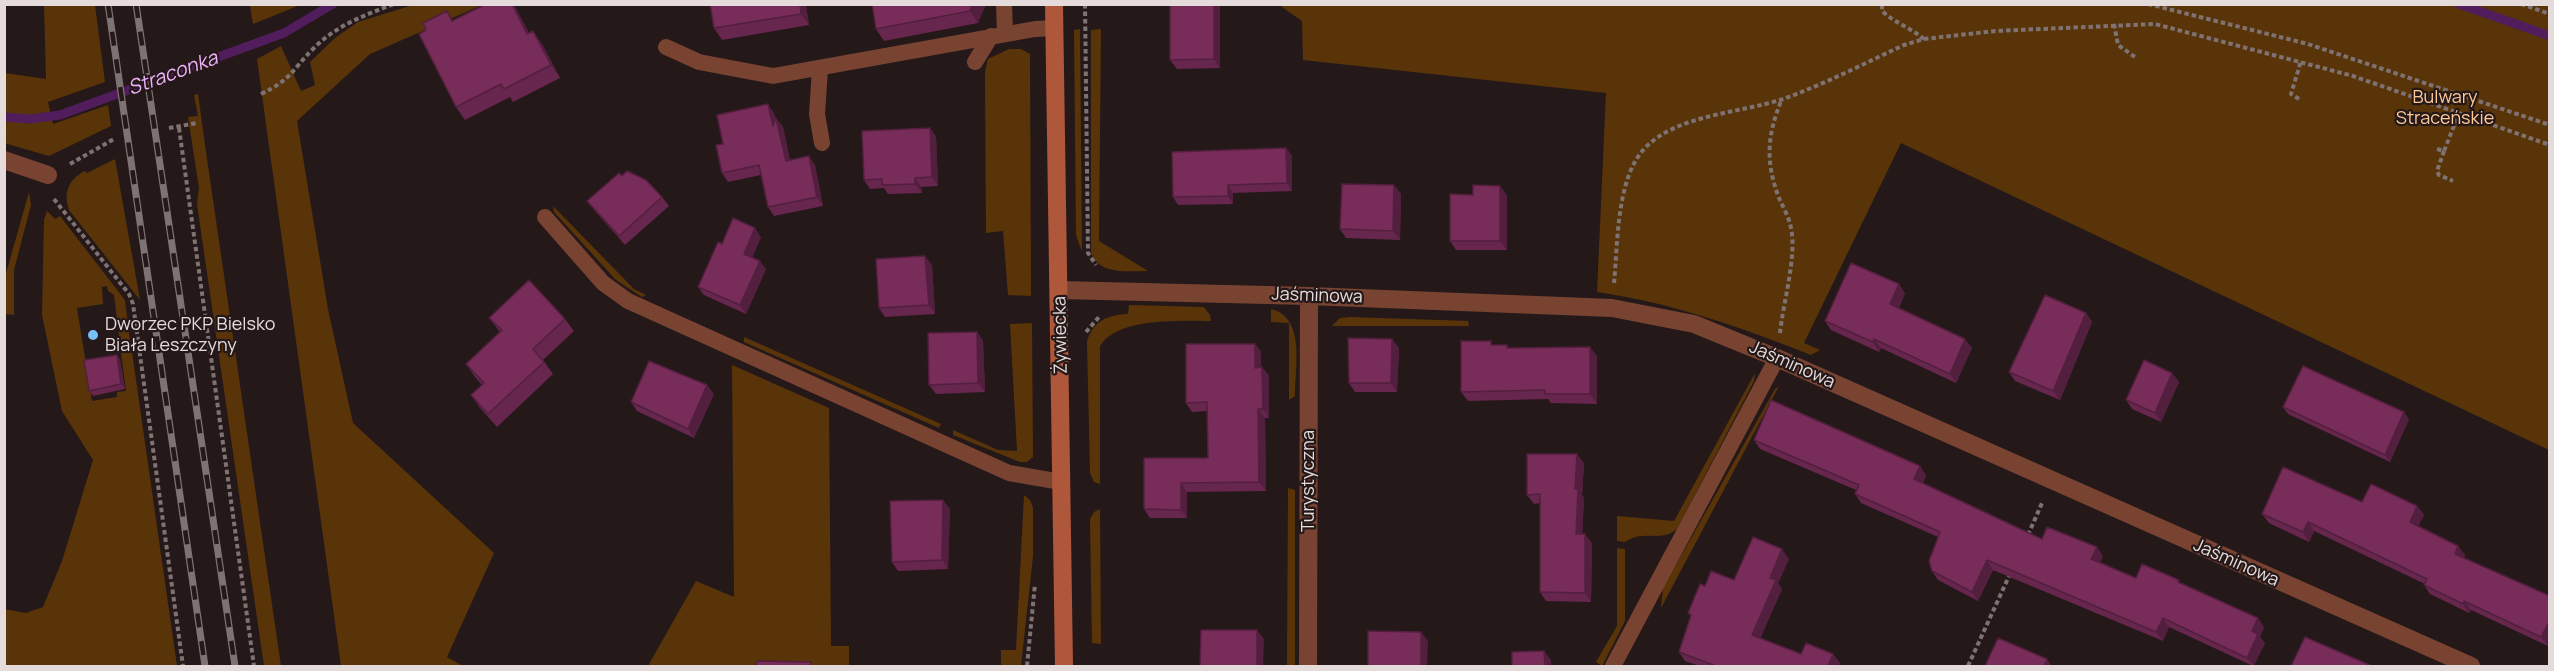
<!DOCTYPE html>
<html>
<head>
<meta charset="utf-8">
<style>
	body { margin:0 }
	#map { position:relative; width:2554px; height:671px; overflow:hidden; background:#251819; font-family:Manrope,sans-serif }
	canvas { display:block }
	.frame { position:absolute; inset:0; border:6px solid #e5dbdb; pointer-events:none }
</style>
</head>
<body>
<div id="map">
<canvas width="2554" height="671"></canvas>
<div class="frame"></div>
</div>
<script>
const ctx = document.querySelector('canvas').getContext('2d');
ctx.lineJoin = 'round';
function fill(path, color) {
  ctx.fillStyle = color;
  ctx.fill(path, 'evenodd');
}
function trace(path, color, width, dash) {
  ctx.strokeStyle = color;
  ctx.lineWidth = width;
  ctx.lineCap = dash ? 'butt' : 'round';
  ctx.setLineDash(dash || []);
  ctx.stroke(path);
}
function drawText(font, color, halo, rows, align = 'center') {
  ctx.font = font + ' Manrope,sans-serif';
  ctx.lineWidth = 4.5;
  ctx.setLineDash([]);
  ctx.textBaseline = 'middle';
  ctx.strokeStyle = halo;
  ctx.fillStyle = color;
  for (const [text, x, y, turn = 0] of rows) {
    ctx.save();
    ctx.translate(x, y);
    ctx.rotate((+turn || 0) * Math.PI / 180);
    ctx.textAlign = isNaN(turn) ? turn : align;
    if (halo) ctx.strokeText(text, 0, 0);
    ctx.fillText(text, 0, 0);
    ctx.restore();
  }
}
fill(new Path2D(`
	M44,5H95L105,82L48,102L53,124L108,105L111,126L49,156L4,143L5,73L46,79Z
	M250,5V4L300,5L253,24Z
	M413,5H482L370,54L297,121L328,309L353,423L494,553L447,657L463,666H341L257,59L281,46L301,91L315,85L310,62L335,38L358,22Z
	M1279,5H2549V450L1901,143L1804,343L1820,350L1811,355C1741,327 1672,303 1597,292L1606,93L1303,60L1302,21Z
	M1080,29L1082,252L1076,235L1074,30Z
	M1101,29L1099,241L1148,271C1127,271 1100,275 1091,253V30Z
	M1009,49H1021L1030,54L1031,296L1008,295L1003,231L986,233L985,71L988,59Z
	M198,94L205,145L281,666H264L197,204L199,188L188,117L198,116L194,95Z
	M115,159L140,300L69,210C63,192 69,179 85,171L87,173Z
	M29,192L31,205L14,270V315L5,314V277Z
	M553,206L634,289L646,295L642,297L616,280L554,212Z
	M47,211L55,219L60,216L125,300L130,342L120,343L114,295L108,291L107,286L102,287L103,304L77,308L92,401L117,397V392L126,391L121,353L132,352L177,666H5L4,609L26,613L43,607L62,561L93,460L62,411L42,315L44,220Z
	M1129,305L1204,307L1210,315L1211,321C1181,321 1118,317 1100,346V484L1094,482L1090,473L1087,341C1094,320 1108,315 1128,314Z
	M1271,309C1306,317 1295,369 1295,396L1289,400V323L1271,322Z
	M1351,317L1468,321L1469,326H1332L1340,318Z
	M1032,323L1033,457L1027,462H1020L953,435V430L998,450L1017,451L1010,324Z
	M744,337L941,424L939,428L744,342Z
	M732,365L829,408L831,646H849V666H648L696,581L734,597Z
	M1755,373L1754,381L1677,529C1661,543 1644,529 1625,542L1617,541V516L1674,521Z
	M1779,386L1661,608L1663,588L1775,389Z
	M1288,488L1295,490V666H1287Z
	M1024,495L1030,500L1033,508V556L1021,666H1001V650H1016Z
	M1100,509L1101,644L1092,643L1090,519L1094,512Z
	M1617,548L1625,549V621L1602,666L1596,662L1617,626Z`), '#593409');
trace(new Path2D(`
	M2459,4L2550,36
	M4,117L30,119L60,115L284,33L333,4`), '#511d5c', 9);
trace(new Path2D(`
	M1085,4L1088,253L1096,265
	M2148,4L2308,44L2550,125
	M2521,4L2550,14
	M2114,24L2118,45L2135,57
	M1924,39L1995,31L2155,24L2353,76L2550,145
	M261,94C292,79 291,71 313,49C335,26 365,15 394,4
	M2299,99L2291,94L2301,61
	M169,128L197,123
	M179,128L254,666
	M2437,149L2444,151L2459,113
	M2444,151L2437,171L2439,175L2453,181
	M70,164L114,139
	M54,199L129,294L133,304L183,666
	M1614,283C1618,244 1616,176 1646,147C1679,114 1741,113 1783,99C1825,84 1865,63 1904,45L1924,39C1911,28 1895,23 1882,11V4
	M1086,332L1099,317
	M1780,333C1783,303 1797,257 1791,228C1789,217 1783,207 1779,198C1765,161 1767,135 1782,99
	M2028,535L2042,503
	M1027,666L1035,584
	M1968,666L2010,574`), '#7e7273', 4, [4.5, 3]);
trace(new Path2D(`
	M1004,4L1005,34
	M666,47L699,62L773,76L1035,29L1055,28
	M975,62L991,36
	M820,69L817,114L822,143
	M545,217L603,283L628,301L1009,473L1061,482
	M1613,666L1777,358`), '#794332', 16);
trace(new Path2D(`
	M4,160L48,175
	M1060,290L1309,296L1612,308L1694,324L1777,358L2471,666
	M1308,666L1309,296`), '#794332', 18);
trace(new Path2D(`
	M1054,4L1064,666`), '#ae573b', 18);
const rail = new Path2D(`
	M108,4L205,666
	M136,4L235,666`);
trace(rail, '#7e7373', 7);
trace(rail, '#251819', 4.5, [14]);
fill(new Path2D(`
	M710,4H811L806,5L809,25L722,40L714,28Z
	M872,4H986L978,23L884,41L876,29Z
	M1220,4V68L1177,69L1170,60Z
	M515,7L529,33L542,44L560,78L513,102L510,97L465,120L456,107L454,20Z
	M774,113L776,119L783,127L790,160L815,165L823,206L774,216L768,207L761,175L728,182L722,173L723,144Z
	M930,128L936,137L938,186L921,187L922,193L888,194L884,188L870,189L864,180Z
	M1286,148L1292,156V191L1233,193V204L1178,205L1173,197Z
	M622,176L662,197L669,206L625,245L594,210L587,201Z
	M1394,185L1401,194L1400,240L1346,238L1340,229Z
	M1507,195V250H1456L1450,241Z
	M761,237L752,258L766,269L746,314L704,295L698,287L722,244Z
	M932,265L935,314L885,317L879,308Z
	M1905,293L1899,308L1972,348L1956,383L1881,348L1879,352L1831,330L1825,321Z
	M2086,313L2092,322L2060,400L2015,381L2009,372Z
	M489,318L565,319L574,331L543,360L553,374L497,427L480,408L471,395L482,385L475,377L466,364L500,332Z
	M977,332L983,341L985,392L936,394L929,385Z
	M1255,344L1261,352V367H1262L1269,376V418H1265L1266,491L1187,492V518H1150L1144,509L1208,458L1207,411L1192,412L1186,403Z
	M1494,345H1507L1509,348L1597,356V404L1551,403L1548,399L1468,401L1461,392Z
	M1399,348L1397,392H1355L1349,383Z
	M117,355L120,360L125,389L93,396L89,391Z
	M2172,373L2179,382L2161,422L2132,409L2126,400Z
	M714,394L694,438L637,411L631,402Z
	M2283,407L2409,419L2390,462L2288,414Z
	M1754,440L1926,475L1923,483L2042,539L2103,556L2100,562L2136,578L2182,583L2264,627L2260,637L2265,643L2253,666L2169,627L2163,641L1993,570L1978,601L1938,580L1932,571L1938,537L1861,503L1855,494L1856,490L1760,449Z
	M1584,463L1582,495L1584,498L1582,534L1592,543L1591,602L1546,601L1540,592V503L1534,504L1527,495Z
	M2362,502L2417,506L2424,515L2418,526L2458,546L2465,555L2463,558L2550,596V643L2548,646L2471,610L2469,613L2430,594L2424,585L2425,584L2314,531L2309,542L2269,523L2262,514Z
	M950,509L948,569L898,571L892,562Z
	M1789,559L1778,583L1782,589L1760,638L1801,654H1833L1840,663L1838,666H1700L1685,661L1679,652L1691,617L1688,613L1705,586L1734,580Z`), '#66264d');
fill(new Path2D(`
	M512,4H513L515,7L536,47L527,34Z
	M800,4H806V5L809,25L801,14Z
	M972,4H986L978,23L970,11Z
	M1214,4H1220V68L1214,59Z
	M533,31L542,44L560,78L551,65Z
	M768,104L774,113L779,135L773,126Z
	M776,118L783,127L792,170L786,161Z
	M930,128L936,137L938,186L932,177Z
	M1286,148L1292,156V191L1287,183Z
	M809,156L815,165L823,206L817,197Z
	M915,178L921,187L922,193L915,184Z
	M1228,185L1233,193V204L1228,196Z
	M1394,185L1401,194L1400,240L1393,231Z
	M1500,186L1507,195V250L1500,241Z
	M755,228L761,237L750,262L744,254Z
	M925,256L932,265L935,314L929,305Z
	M760,261L766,269L746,314L740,305Z
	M1899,284L1905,293L1896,313L1890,304Z
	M2086,313L2092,322L2060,400L2053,391Z
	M977,332L983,341L985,392L978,383Z
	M1392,339L1399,348L1397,392L1391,383Z
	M1874,339L1881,348L1879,352L1873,342Z
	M1965,339L1972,348L1956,383L1950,374Z
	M1255,344L1261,352V377L1255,368Z
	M1590,347L1597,356V404L1590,394Z
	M117,355L120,360L125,389L121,384Z
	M1262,367L1269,376V418L1263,409Z
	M2172,373L2179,382L2161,422L2155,413Z
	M707,385L714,394L694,438L688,429Z
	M1258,409L1265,418L1266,491L1259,482Z
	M2404,412L2409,419L2390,462L2385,455Z
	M1577,454L1584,463L1582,495L1584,498L1582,543L1576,534L1575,489Z
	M1920,466L1926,475L1921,488L1914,479Z
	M1181,483L1187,492V518L1181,510Z
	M943,500L950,509L948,569L942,560Z
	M2417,506L2424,515L2416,531L2410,522Z
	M2308,522L2314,531L2309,542L2303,532Z
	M1585,534L1592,543L1591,602L1585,593Z
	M2458,546L2465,555L2461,563L2455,554Z
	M2097,547L2103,556L2097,568L2091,559Z
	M1782,549L1789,559L1778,583L1782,589L1758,644L1752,635L1770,578Z
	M1987,560L1993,570L1978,601L1972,592Z
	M2464,601L2471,610L2469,613L2463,604Z
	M2163,618L2169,627L2163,641L2156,632Z
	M2258,618L2264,627L2260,637L2265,643L2254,666L2247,658L2252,631Z
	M2550,620V643L2548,646L2541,637Z
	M1257,630L1264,639L1263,666H1257Z
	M1421,632L1428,641L1427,666H1421Z
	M1544,651L1551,660V666H1545Z
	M1833,654L1840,663L1838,666H1828Z
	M2047,659L2052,666H2044Z`), '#531f3e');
const building = new Path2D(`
	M486,4H512L527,34L533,31L551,65L504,89L501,84L456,107L419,34L426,30L423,23L447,11L452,21Z
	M710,4H800L801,14L714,28Z
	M872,4H972L970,11L876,29Z
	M1170,4H1214V59L1170,60Z
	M768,104L773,126L776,118L786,161L809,156L817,197L768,207L759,165L722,173L716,145L723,144L717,115Z
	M930,128L932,177L915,178V184L882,185V179L864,180L862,131Z
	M1286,148L1287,183L1228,185V196L1173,197L1172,152Z
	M627,171L646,180L662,197L619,236L587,201L619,173L622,176Z
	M1342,184L1394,185L1393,231L1340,229Z
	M1473,185L1500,186V241H1450V194L1473,195Z
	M733,218L755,228L744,254L760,261L740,305L698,287L718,242L722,244Z
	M925,256L929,305L879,308L876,259Z
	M1851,263L1899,284L1890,304L1965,339L1950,374L1874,339L1873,342L1825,321Z
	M529,280L565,319L533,349L544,362L488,414L471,395L484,383L466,364L502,330L489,318Z
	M2045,295L2086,313L2053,391L2009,372Z
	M977,332L978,383L929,385L928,333Z
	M1348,338L1392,339L1391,383H1349Z
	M1461,341H1491V345H1507V348L1590,347V394H1545V390L1461,392Z
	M1186,344H1255V368L1262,367L1263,409H1258L1259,482L1181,483V510L1144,509V458H1208L1207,402L1186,403Z
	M117,355L121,384L89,391L84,360Z
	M2144,360L2172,373L2155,413L2126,400Z
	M649,361L707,385L688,429L631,402Z
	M2303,366L2404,412L2385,455L2283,407Z
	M1771,400L1920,466L1914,479L2042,539L2047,527L2097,547L2091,559L2136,578L2142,564L2179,580L2178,582L2258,618L2252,631L2258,634L2247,658L2163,618L2156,632L1987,560L1972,592L1932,571L1929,561L1940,532L1855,494L1859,485L1754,440Z
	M1527,454H1577L1575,489H1578L1576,534H1585V593L1540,592V494L1527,495Z
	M2283,467L2362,502L2371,484L2417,506L2410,522L2458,546L2455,554L2550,596V620L2541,637L2464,601L2463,604L2424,585L2427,579L2308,522L2303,532L2262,514Z
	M943,500L942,560L892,562L890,501Z
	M1753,537L1782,549L1770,578L1776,580L1752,635L1801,654L1806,643L1833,654L1828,666H1716L1679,652L1691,615L1688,613L1700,584L1705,586L1711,571L1734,580Z
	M1201,630H1257V666H1200Z
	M1368,631L1421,632V666H1368Z
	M2305,637L2372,666H2291Z
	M1998,638L2047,659L2044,666H1985Z
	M1544,651L1545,666H1512V652Z
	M757,661L811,662L810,666H756Z`);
fill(building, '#772c59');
trace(building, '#531f3e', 1.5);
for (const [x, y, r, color] of [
	[93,335,6,"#77c0f7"]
]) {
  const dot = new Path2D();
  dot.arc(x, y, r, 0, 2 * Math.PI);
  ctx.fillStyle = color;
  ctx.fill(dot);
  trace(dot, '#251819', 2);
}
drawText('18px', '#fec997', '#251819', [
	["Bulwary",2445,98],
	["Straceńskie",2445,119]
]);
drawText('18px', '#e5dbdb', '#251819', [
	["Jaśminowa",1317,296,2],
	["Żywiecka",1061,335,-91],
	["Jaśminowa",1792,365,24],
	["Turystyczna",1309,481,-90],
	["Jaśminowa",2236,563,24]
]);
drawText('18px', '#e5dbdb', '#251819', [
	["Dworzec PKP Bielsko",105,325],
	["Biała Leszczyny",105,346]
], 'left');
drawText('italic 20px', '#edb1fa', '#251819', [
	["Straconka",173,74,-20]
]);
</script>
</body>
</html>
